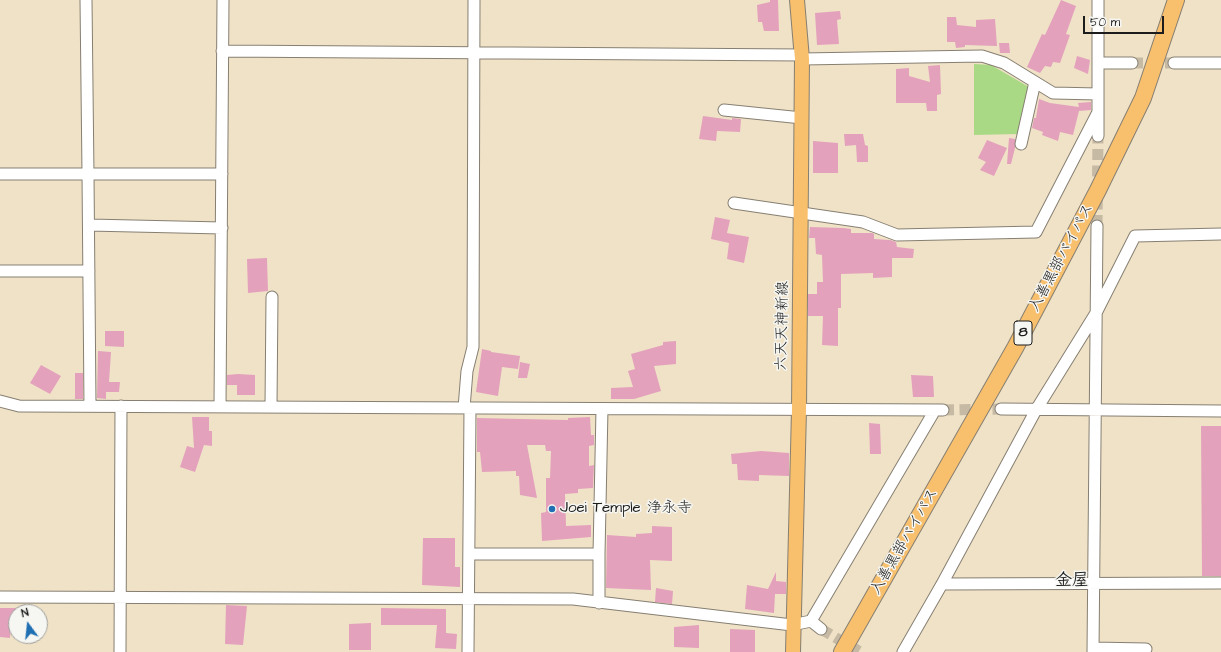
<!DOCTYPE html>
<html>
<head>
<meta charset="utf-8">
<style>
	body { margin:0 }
	#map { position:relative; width:1221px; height:652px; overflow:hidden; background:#f0e2c7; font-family:"Architects Daughter",sans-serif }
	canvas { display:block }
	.north { position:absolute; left:8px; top:604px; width:40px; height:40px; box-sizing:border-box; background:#f6f6f2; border:1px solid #9f9f9c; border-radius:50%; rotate:345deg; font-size:11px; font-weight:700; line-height:16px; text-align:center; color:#1c1c1c }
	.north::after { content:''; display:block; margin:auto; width:14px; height:18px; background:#1f6fb2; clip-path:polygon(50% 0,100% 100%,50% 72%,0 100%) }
	.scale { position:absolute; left:1083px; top:16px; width:81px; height:18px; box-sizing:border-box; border:2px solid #1c1c1c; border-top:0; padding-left:5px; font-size:12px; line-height:14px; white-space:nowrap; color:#1c1c1c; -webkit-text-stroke:3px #f6f6f2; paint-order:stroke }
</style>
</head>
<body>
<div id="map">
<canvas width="1221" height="652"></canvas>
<div class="north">N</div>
<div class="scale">50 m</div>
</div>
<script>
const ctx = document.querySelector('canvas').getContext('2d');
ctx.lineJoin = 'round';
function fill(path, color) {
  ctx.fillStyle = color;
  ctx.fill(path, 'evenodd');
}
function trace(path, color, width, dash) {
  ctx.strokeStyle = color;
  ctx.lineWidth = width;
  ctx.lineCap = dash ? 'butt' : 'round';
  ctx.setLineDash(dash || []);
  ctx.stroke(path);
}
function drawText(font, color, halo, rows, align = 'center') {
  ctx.font = font + ' "Architects Daughter","Klee One",sans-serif';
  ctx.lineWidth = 3;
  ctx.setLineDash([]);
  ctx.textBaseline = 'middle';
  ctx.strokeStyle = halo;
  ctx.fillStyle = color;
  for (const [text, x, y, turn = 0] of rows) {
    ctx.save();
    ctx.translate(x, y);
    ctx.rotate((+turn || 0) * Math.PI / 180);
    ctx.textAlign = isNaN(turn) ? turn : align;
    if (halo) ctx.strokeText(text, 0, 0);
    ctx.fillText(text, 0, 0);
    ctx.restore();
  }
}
fill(new Path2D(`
	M974,64L991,65L1029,87L1018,134L974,135Z`), '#aad986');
fill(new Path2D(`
	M770,0H778L779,31H764L762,22H758L757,5L770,2Z
	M1061,0L1076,6L1066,34L1070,35L1060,63L1053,62L1051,67L1045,66L1040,73L1027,67L1042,34L1045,35Z
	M840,11L841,19L837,20L839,44L817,45L815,13Z
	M947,17H956L957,25L976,27V20L995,19L997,46L965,45V47L956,48L955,42H947Z
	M999,43H1009L1010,53H1000Z
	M1077,56L1090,60L1088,74L1074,68Z
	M940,65L941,94L937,95V111H927L926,103H896V69L909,68V76L930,82L928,66Z
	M1039,99L1050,103L1079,107L1078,103L1091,102V110L1079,111L1073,135L1060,132L1058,141L1042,135L1043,132L1032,128L1034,118H1036Z
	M703,116L732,120V118L741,119L740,132L717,131L716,141L699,139Z
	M844,134H863L865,145L868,146V162H857L856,145L845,146Z
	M1009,138L1015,139V148L1011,164H1007Z
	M987,140L1007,148L994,176L980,170L986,162L978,158Z
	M813,141L838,143V173H813Z
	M715,217L730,220L727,233L749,237L744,263L727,259L729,243L711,239Z
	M810,227L843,228L851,229V233H872L874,234V239L890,240L896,242L897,247L914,249L913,258H892V277L873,278V273L841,274V308H838V346L822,345L823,316H808V294H817V282H823L822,255L816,254L815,238H809Z
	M267,258L268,291L248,293L247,259Z
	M105,331H124V347L105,346Z
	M676,341V364L654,366L661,391L634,399H611V388L633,387L628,371L635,369L631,354L663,345V342Z
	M482,349L491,351V352L520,356L518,369L502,367L498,396L476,392Z
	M98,351L111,352L109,382H120L119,392H106V399L97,398Z
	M520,362L530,364L527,378H518Z
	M41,365L61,376L50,394L30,383Z
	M75,373H83V399H75Z
	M238,374L255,375V395H237V385H227V375Z
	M911,375L933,376L934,397H913Z
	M192,417H209V431H212V446L204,445L195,472L180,467L187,446L194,448Z
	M590,417L591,435H594V445L589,446V466L594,465L593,488L578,489V493L565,494L566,526L591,525V537L542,541L541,513L546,512V478H550L551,451H546L545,445H527L537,498L520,495L519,476H516V471L482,472L480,452H477V418L568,420V418Z
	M869,423L880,424L881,454H870Z
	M1201,426H1221V576H1202Z
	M761,451L789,453V476L759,475V481L738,480L737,464H732L731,454Z
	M652,526L672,527V561L650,560L651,590L606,588L607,535L636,537V534L652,533Z
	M423,538H455V567H460V587L422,585Z
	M776,572V581L786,582V594H775L774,613L745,609L747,585L768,589Z
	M656,588L673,591L672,604L655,602Z
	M226,605L247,606L243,645L225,644Z
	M0,608H16V627H11L10,638L0,637Z
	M381,608L446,609V633L457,634L456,649L435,648L437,625H381Z
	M371,623V650H349V624Z
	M699,625V648L674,647V627Z
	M730,629L755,630V652H730Z`), '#e3a1bc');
trace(new Path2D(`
	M1132,63H1174
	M1097,226L1098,136
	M943,410L1001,409
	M821,629L860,652`), '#c6baa5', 11, [11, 5.5]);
const minor = new Path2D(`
	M86,0L88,174H222
	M1098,0V136
	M222,51L802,55
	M802,59L982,56L1004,63L1053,93L1098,94
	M1098,63H1132
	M1174,63H1221
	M724,110L802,118
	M1021,144L1035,82
	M0,174H88L90,406
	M734,203L863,222L897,235L1036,232L1098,112
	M89,225L222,228
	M0,271H89
	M0,401L19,406L943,410
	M220,406L223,0
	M271,406L272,297
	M464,408L467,371L473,347L474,0
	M1001,409L1221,411
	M469,554H599L602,409
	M599,554V603
	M942,584L1036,410L1096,313L1135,236L1221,234
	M0,597L573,599L792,625L811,621L821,629
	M811,621L935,410
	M1093,648L1146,649
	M120,652L121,406
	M468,652L470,408
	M903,652L942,584L1221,583
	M1093,652L1097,226`);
const major = new Path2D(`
	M793,652L799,410L802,59L797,0`);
const highway = new Path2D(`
	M842,652L1015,348L1098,190L1143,98L1176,0`);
trace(minor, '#867f72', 13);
trace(major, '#867f72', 16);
trace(highway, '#867f72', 18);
trace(minor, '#fff', 11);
trace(major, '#f8bf6c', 14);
trace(highway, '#f8bf6c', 16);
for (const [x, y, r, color] of [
	[552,509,4,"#1f6fb2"]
]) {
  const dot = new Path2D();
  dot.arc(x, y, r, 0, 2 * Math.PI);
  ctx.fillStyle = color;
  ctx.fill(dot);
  trace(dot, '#f6f6f2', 1.5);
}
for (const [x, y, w] of [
	[1023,333,18]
]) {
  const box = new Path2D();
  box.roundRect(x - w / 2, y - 12, w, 24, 3);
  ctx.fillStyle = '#f6f6f2';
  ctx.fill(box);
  trace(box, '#1c1c1c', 1);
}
drawText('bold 14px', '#1c1c1c', null, [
	["8",1023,333]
]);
drawText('15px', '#1c1c1c', '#f6f6f2', [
	["入善黒部バイパス",1062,258,-62],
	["六天天神新線",783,326,-89],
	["入善黒部バイパス",905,542,-60]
]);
drawText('15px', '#1c1c1c', '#f6f6f2', [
	["Joei Temple 浄永寺",560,509]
], 'left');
drawText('bold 17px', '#1c1c1c', '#f6f6f2', [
	["金屋",1072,581]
]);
</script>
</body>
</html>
